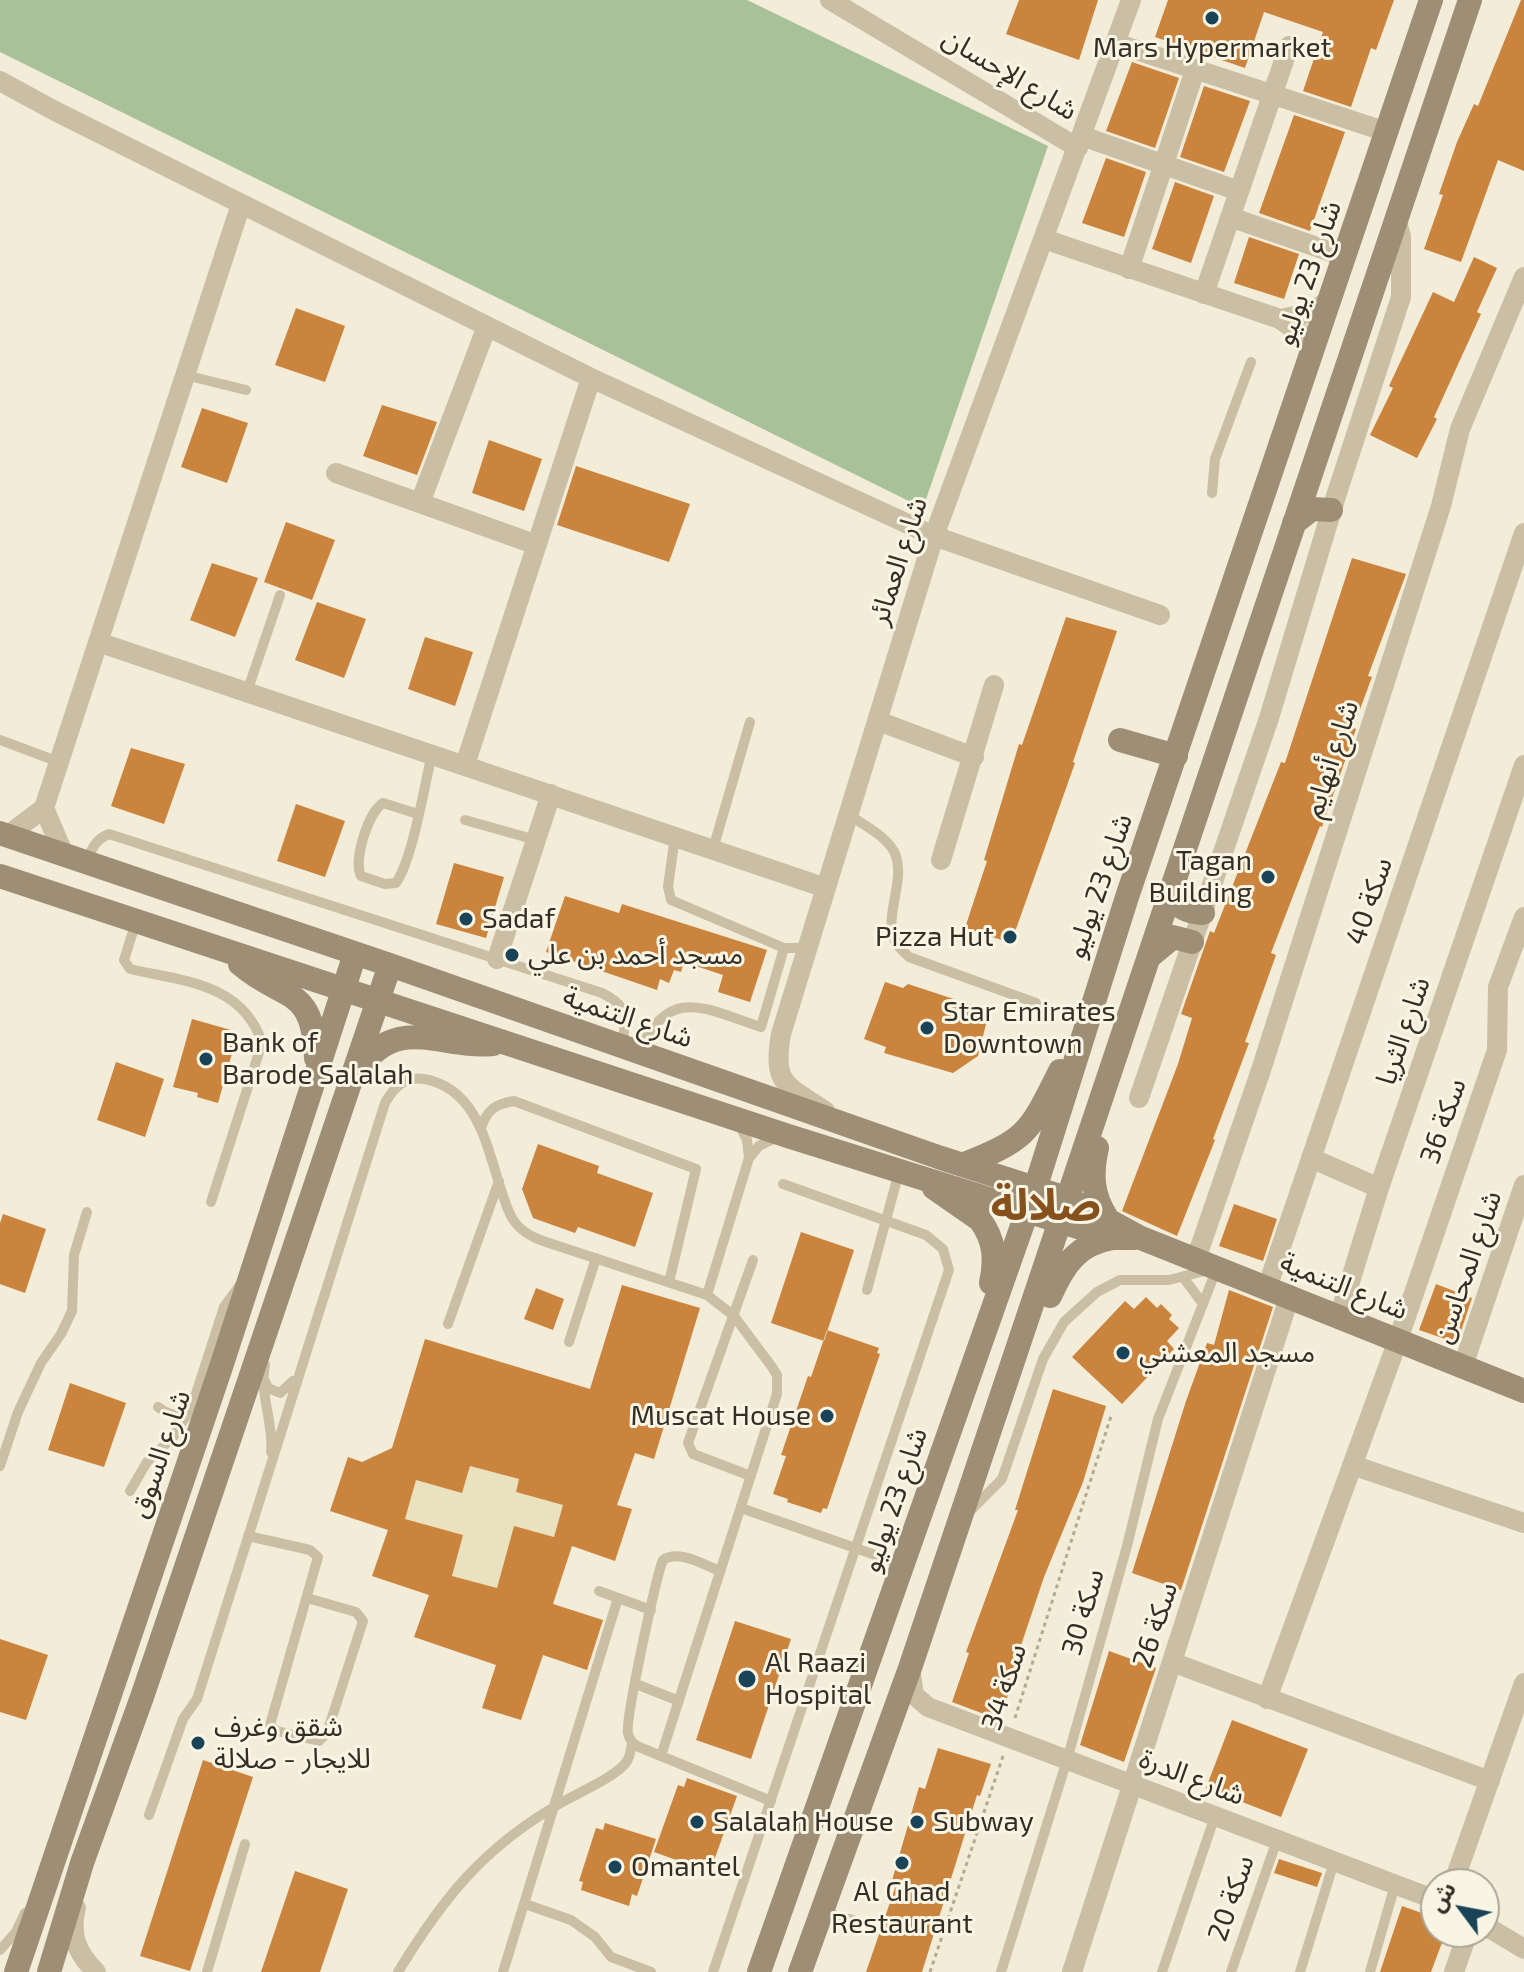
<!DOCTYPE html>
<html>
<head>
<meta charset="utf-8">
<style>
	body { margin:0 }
	#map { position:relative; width:1524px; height:1972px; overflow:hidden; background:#f2ecd8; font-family:"Exo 2","Noto Sans Arabic",sans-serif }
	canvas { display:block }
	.north { position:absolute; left:1420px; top:1868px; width:80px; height:80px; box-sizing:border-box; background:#f9f5e4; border:2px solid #aba598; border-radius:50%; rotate:302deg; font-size:22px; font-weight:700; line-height:32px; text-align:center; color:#352e26 }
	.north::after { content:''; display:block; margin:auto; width:28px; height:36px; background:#1a4357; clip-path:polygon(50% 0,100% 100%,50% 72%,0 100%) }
</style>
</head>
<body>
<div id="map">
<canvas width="1524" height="1972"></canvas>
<div class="north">ش</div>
</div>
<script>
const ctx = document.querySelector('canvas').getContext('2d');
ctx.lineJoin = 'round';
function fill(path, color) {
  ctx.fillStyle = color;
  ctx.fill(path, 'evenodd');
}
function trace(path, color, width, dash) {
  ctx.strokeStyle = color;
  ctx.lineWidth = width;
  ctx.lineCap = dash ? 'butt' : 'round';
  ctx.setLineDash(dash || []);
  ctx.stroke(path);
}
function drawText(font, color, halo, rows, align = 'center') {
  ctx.font = font + ' "Exo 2","Noto Sans Arabic",sans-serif';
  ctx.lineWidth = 6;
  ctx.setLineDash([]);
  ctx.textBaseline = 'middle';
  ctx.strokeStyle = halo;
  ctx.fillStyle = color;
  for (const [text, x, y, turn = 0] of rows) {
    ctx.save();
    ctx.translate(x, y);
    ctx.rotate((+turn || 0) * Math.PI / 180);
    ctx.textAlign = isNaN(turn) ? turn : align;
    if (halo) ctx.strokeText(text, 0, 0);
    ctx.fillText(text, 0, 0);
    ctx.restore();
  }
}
fill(new Path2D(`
	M0,0H747L1048,146L923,508L0,52Z`), '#a8c198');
fill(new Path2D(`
	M470,1466L519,1479L516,1492L563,1505L554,1537L514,1526L497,1588L452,1576L463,1535L405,1519L416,1480Z`), '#eae2be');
fill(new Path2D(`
	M1019,0H1098L1079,60L1006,34Z
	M1168,0H1394L1376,50L1371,48L1351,107L1303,91L1323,32L1264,12L1245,68L1155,37Z
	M1521,0H1524V171L1498,160L1461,262L1424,249L1443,195L1439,194L1457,142L1474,104L1478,106Z
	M1132,62L1179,78L1155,148L1106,131Z
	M1204,86L1250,101L1224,172L1180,157Z
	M1294,115L1345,132L1310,231L1259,213Z
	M1106,158L1146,172L1124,237L1082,223Z
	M1175,182L1214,196L1191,263L1152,249Z
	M1249,237L1299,254L1284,299L1234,283Z
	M1474,257L1497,268L1477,312L1481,314L1434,417L1437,419L1417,458L1370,435L1393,388L1389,386L1433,292L1454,302Z
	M296,308L345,326L325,382L275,365Z
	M382,405L437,422L417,475L363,456Z
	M202,408L248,423L227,483L181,467Z
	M489,440L542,459L524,511L472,493Z
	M576,466L690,504L669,562L557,525Z
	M286,522L335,540L312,600L264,582Z
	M1352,558L1406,574L1368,676L1372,677L1353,728L1356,729L1322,827L1320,826L1271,953L1276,955L1245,1042L1249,1043L1213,1139L1215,1140L1177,1236L1122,1211L1178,1064L1192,1018L1181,1014L1210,931L1214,933L1281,762L1285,763Z
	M212,563L258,578L235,637L190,620Z
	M317,602L366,619L344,678L295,660Z
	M1066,617L1117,631L1073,762L1075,763L1011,943L965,928L987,861L984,860L1019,744L1022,745Z
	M425,637L473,652L455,706L408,689Z
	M131,748L185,764L164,824L111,806Z
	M296,804L345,821L325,877L277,861Z
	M454,863L504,877L486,938L436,924Z
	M565,896L619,913L622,904L767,950L750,1002L718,992L723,975L684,962L681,972L674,970L669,983L660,979L657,990L546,952Z
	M885,982L903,988L908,984L972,1005L971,1011L988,1016L978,1056L953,1073L884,1053L886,1047L864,1039Z
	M192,1019L238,1032L218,1103L197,1097L198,1093L173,1087Z
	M116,1062L164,1079L145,1137L97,1120Z
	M538,1144L599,1166L597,1173L653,1193L635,1247L578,1227L575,1233L533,1218L522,1189Z
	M1234,1204L1277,1219L1263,1261L1219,1246Z
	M3,1214L46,1229L25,1293L0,1284V1223Z
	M801,1232L854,1250L824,1341L771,1323Z
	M1436,1284L1472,1298L1457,1343L1419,1330Z
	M622,1285L700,1308L654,1459L635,1453L617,1505L632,1509L615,1561L572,1546L553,1604L603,1620L587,1670L543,1655L521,1720L482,1708L496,1665L414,1637L429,1595L372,1576L388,1530L330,1511L348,1457L362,1462L392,1448L425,1339L590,1389ZM470,1466L519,1479L516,1492L563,1505L554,1537L514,1526L497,1588L452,1576L463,1535L405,1519L416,1480L462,1493Z
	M536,1288L564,1299L553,1330L524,1319Z
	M1229,1290L1273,1307L1181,1590L1132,1573L1186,1401L1207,1343L1214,1345Z
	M1146,1297L1157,1308L1161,1304L1172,1315L1169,1319L1179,1328L1167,1341L1174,1349L1122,1404L1072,1357L1125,1301L1134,1309Z
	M827,1330L879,1348L877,1353L880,1354L827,1509L823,1508L821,1513L787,1502L788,1499L773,1494L786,1456L781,1455L808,1376L811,1377Z
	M70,1383L126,1403L104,1467L48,1450Z
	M1053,1389L1106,1406L1083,1482L1044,1577L1009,1681L1012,1682L1000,1720L952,1702L969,1653L966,1652L1018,1510H1015Z
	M735,1621L791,1639L751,1759L696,1740Z
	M0,1639L48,1655L26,1720L0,1712Z
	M1109,1651L1156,1668L1124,1762L1080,1745Z
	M1232,1720L1308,1749L1281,1817L1206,1788Z
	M938,1748L991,1764L980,1796L977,1795L922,1972H866L896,1885L891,1884L919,1787L925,1789Z
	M203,1760L253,1777L190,1971L140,1956Z
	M687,1778L737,1796L710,1872L654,1852L678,1785L684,1787Z
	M605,1823L656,1839L637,1896L632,1894L629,1906L581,1890L583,1882L579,1881L596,1828L603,1830Z
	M1279,1859L1322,1873L1317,1887L1274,1873Z
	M295,1871L348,1889L320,1972H261Z
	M1402,1906L1436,1918V1932H1446L1431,1972H1380Z`), '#ca843e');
trace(new Path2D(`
	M1015,1718L1112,1413
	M930,1972L1003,1756`), '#b6a98e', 3, [4, 4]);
trace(new Path2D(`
	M185,375L246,390
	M1212,493L1215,459L1251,362
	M247,692L280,595
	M0,740L59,762
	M418,814L383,803C368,813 353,860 361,876L385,884L396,883C413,858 424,787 432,754
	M849,815C864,825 890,838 896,856C905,883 882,921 896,943C899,948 905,953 909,957L1036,1003
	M465,820L536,840
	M675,836L668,887L671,900L784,948
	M713,849L750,722
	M87,861C92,848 96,839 109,834L602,993C631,1008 626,1017 622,1046
	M136,922L124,960L130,969C182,981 243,983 262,1043L211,1202
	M639,1051C670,984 705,1009 761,1027L784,948H808
	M481,1128C487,1110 495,1104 514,1101L696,1169L669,1282
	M749,1158L759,1146L775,1138
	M1183,1277L1203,1304
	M867,1290L899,1172
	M707,1295L749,1158L747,1140L739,1124
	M448,1324L499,1181
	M569,1342L596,1258
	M265,1365C259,1394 274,1423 271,1452
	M265,1381L268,1388L280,1393L293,1381
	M158,1407C171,1417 179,1417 192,1406L224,1307L240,1285
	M0,1466L18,1412L41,1363L61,1334L72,1311L74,1255L87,1212
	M751,1476L693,1454L688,1443L753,1260
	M130,1491L147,1462L173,1437L191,1408
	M741,1508L901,1564
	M969,1512L1002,1479L1043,1359L1064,1322L1097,1292L1120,1280H1169L1208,1270
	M248,1536L310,1550L318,1557L270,1725L277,1731L319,1741L327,1733L363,1621L356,1612L307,1598
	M720,1571C704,1565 679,1549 663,1560C656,1577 625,1720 628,1733C629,1740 633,1744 639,1747L771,1801
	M599,1591L651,1610
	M636,1684L679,1701
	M149,1815L183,1719L197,1699L385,1103C394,1087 405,1076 424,1079C487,1090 489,1169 510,1214C517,1229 529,1236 543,1241L707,1295L734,1316L772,1367L777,1375V1394L661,1756
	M525,1904L571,1920L595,1937L611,1957L651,1972
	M822,1912L853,1920
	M0,1950L16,1932L25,1913
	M207,1972L245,1844
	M398,1972C443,1898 483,1848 559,1804C575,1794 617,1777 627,1761C630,1757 631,1748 632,1743
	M503,1972L618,1598
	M713,1972L949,1270L943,1249L926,1235L783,1184
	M1001,1972L1067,1760L1127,1546L1158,1419L1217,1268
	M1162,1972L1215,1816
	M1231,1972L1277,1840
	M1300,1972L1334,1862
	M1370,1972L1395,1885`), '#cabfa4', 10);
trace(new Path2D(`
	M830,0L1078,148
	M1115,43L1387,132
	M0,81L55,111L591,378L934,536L1160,615
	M1082,136L1239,191
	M1230,217L1346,257
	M1044,239L1280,319L1301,334L1312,355
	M1129,269L1195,70
	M1204,294L1289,46
	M1280,319L1305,314L1331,300
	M336,473L537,545
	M420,503L487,326
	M98,642L826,888
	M878,721L974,757
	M465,765L591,378
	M44,808L64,855
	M7,836L44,808L241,204
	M941,860L994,685
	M497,959L551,794
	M1139,1098L1269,718L1336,496L1401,297V236L1396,220
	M825,1111C787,1085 772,1086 781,1034L934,536L1131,0
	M1311,1158L1379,1188
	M1196,1259L1261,1070L1441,506L1460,429L1524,277
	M1267,1288L1524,533
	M1339,1317L1379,1188L1524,765
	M1463,1366L1524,1185
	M1352,1465L1524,1523
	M1172,1662L1490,1781
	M910,1668L914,1695L928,1707L1436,1900
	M1267,1699L1398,1340L1497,1050L1498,987L1524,917
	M1453,1884L1524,1683
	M76,1908C69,1935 77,1953 96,1972
	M1484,1925L1524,1949
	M1072,1972L1290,1295
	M1454,1972L1468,1932`), '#cabfa4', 20);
trace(new Path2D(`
	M1294,523L1312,509L1331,510
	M1120,740L1176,756
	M0,833L390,965L941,1158L1069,1199L1141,1238L1524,1391
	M0,876L788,1136L1113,1238H1134
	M1170,894C1179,908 1186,912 1203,913
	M1149,957L1173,937L1192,942
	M240,964C284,1002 313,984 316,1058
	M359,1070C397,1013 440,1049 493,1044
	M1097,1148C1091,1174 1092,1195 1107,1218
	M962,1165C1028,1139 1029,1133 1060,1071
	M934,1188L980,1220C995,1240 996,1260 991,1283
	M1050,1296C1064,1265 1077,1244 1113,1238
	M16,1972L222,1364L355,954
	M49,1972L82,1863L142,1697L390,965
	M759,1972L1035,1189L1127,897L1431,0
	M800,1972L910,1668L1470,0`), '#9d8e75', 24);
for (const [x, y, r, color] of [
	[1212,18,8,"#1a4357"],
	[1268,877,8,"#1a4357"],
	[466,919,8,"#1a4357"],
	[1010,937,8,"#1a4357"],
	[512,955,8,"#1a4357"],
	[927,1028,8,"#1a4357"],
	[206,1059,8,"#1a4357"],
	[1123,1353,8,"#1a4357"],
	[827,1416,8,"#1a4357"],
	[747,1679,10,"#1a4357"],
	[198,1743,8,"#1a4357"],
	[697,1822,8,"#1a4357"],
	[917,1822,8,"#1a4357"],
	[902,1863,8,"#1a4357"],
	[615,1867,8,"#1a4357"]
]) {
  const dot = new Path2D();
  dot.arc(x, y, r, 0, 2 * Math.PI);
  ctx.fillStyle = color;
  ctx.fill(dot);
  trace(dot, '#f9f5e4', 3);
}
drawText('28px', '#352e26', '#f9f5e4', [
	["Mars Hypermarket",1212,48,"center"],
	["Tagan",1252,861,"right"],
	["Building",1252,893,"right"],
	["Sadaf",482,919],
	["Pizza Hut",994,937,"right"],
	["مسجد أحمد بن علي",528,955],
	["Star Emirates",943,1012],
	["Downtown",943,1044],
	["Bank of",222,1043],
	["Barode Salalah",222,1075],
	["مسجد المعشني",1139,1353],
	["Muscat House",811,1416,"right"],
	["Al Raazi",765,1663],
	["Hospital",765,1695],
	["شقق وغرف",214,1727],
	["للايجار - صلالة",214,1759],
	["Salalah House",713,1822],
	["Subway",933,1822],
	["Omantel",631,1867],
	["Al Ghad",902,1892,"center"],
	["Restaurant",902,1924,"center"]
], 'left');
drawText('28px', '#352e26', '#f9f5e4', [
	["شارع الإحسان",1010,74,31],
	["شارع 23 يوليو",1308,273,-71],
	["شارع العمائر",898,561,-72],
	["شارع أنهايم",1331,759,-72],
	["شارع 23 يوليو",1099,886,-71],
	["سكة 40",1369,901,-71],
	["شارع التنمية",628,1017,19],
	["شارع الثريا",1403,1031,-71],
	["سكة 36",1443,1121,-71],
	["شارع المحاسن",1467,1267,-71],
	["شارع التنمية",1344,1286,22],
	["شارع السوق",160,1454,-71],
	["شارع 23 يوليو",894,1500,-71],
	["سكة 30",1083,1612,-74],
	["سكة 26",1155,1625,-72],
	["سكة 34",1004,1687,-72],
	["شارع الدرة",1192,1777,21],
	["سكة 20",1231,1898,-71]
]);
drawText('bold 44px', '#86511d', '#f9f5e4', [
	["صلالة",1046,1205]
]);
</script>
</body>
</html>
